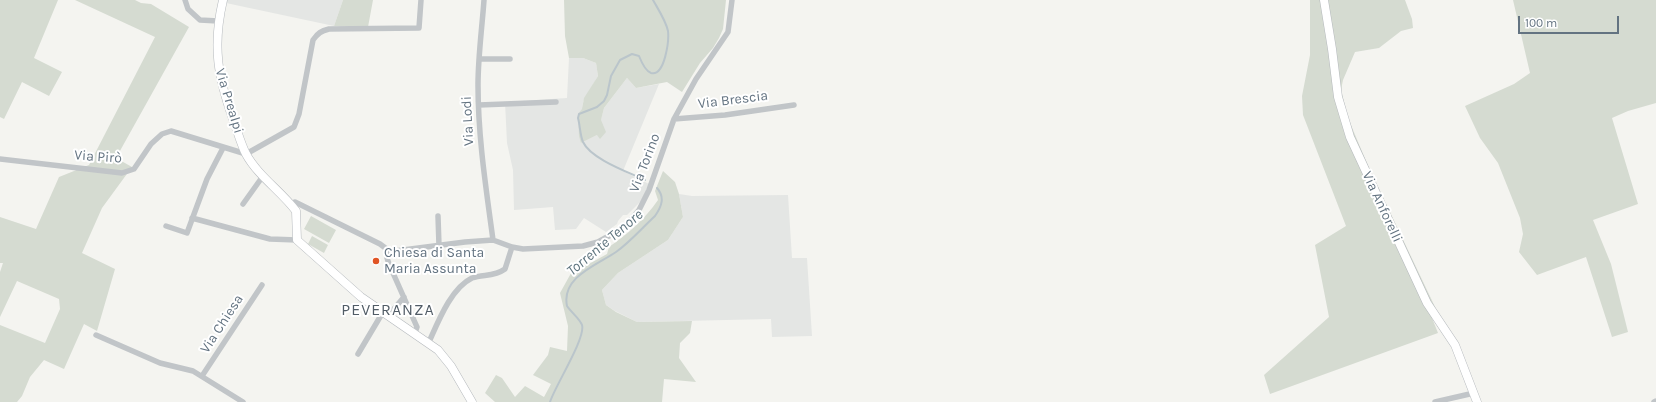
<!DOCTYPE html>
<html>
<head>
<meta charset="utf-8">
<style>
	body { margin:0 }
	#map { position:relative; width:1656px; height:402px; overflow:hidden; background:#f4f4f0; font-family:Karla,sans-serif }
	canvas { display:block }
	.scale { position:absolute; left:1518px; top:16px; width:101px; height:18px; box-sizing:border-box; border:2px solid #637381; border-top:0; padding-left:5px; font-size:12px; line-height:14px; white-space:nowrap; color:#637381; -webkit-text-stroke:3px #fff; paint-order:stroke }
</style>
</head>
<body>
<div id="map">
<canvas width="1656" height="402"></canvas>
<div class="scale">100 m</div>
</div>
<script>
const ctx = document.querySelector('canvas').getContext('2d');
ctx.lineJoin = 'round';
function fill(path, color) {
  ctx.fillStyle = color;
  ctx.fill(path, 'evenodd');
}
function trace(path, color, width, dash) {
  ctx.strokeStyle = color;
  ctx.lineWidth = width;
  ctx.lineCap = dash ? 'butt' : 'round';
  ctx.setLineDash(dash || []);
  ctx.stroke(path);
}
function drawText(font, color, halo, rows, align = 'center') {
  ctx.font = font + ' Karla,sans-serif';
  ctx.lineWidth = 4;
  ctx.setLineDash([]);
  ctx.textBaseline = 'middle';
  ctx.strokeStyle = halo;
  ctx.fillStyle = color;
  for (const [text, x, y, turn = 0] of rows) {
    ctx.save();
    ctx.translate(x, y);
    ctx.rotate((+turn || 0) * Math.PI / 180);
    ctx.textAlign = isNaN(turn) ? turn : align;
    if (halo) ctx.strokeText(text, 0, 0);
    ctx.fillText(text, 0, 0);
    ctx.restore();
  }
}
fill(new Path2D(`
	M227,0H343L334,26L226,3Z
	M569,58H583L596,63L598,76L583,102L581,143L597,135L604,108L627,78L636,88L659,84L623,171L649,184L641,201L627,215H623L618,221L617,224L606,232L584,218L576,229L555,230L553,207L514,210L513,170L507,143L505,102L567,98Z
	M679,194L692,196L788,195L792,258H807L812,336L772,337L771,319L637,322L615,311L606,305L602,290L618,273L668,240L683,217Z`), '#e4e6e4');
fill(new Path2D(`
	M0,0H58L34,58L62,72L49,96L22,82L4,119L0,117Z
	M75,0H135L141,3L151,4L189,27L116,158L132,167L102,208L82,253L115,269L97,331L84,324L64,369L44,360L30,377L22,396L17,402H0V325L45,343L60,309L59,299L17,281L0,317V272L3,263H0V217L36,229L59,177L89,165L155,37Z
	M343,0H373L368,27L334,26Z
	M564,0H726L723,29L719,38L713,48L700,63L682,92L667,82L636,88L627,78L604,108L601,120L606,132L600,139L597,135L581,143L579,136L578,114L582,109L584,98L598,76L596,63L583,58H569L565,36Z
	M1310,0H1405L1412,19L1413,28L1401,31L1379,48L1355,52L1343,80L1341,90L1348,118L1369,168L1436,309L1432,318L1438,333L1270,394L1264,375L1329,317L1315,245L1346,226L1303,115L1302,96L1310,55Z
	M1513,0H1656V103L1628,111L1612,118L1638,204L1593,220L1611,264L1628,332L1612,337L1586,257L1537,275L1519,252L1523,234L1520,218L1498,163L1480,138L1465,106L1514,84L1530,73Z
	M663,171L675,182L679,194L683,217L668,240L618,273L602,290L606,305L616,312L637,322L692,321L690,333L680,343L679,358L696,382L664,379L662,402H495L485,393L496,375L502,378L515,397L525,386L544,397L551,384L533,375L548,355L550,347L567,351L568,326L560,293L580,257L587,265L607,254L609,247C629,233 644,220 658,200L655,191Z
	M311,216L336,230L329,243L304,229Z
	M312,236L328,245L324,253L308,244Z`), '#d5dbd1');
trace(new Path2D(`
	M645,180C628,172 591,159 583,142C580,135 580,125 578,118L579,114L597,107L604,101L607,95L611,76L620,60L632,54L639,56C641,61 645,71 651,73C665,77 669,40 668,31C666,21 658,9 653,0
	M550,402C555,386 586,338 582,325C580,319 571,312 567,306C561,277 597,265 616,252C630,242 642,228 655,216C662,206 665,197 657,188`), '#bac5cb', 2);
const secondary = new Path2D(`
	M223,0C212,47 218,78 234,122C238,133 241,144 246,154C258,176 281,191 296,211L297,240L361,297L438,350L451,366L472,402
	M1324,0L1332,49L1338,97L1350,137L1427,303L1455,345L1477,402`);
trace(secondary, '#b4b8bc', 9);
trace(new Path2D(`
	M185,0L188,9L200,20L218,21
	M484,0C482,28 478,57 478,85C478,137 486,188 493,240
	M480,59H510
	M479,105L556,102
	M674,119L725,115L794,105
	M0,159L122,173L134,169L151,144L162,134L171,131L246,154L294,127L299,114L313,40C318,33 321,31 329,29L419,28L421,0
	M243,204L263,176
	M291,204L295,202L380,244L388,250L395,251L465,242L493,240L512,247L523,249L583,246L598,242L616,232L627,224L639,210L649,190L674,119L696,79L728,32L732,0
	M438,216L439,246
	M192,218L270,239L297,240
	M166,226L187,233L207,179L223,148
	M388,250L387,258L389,264L417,327L415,333
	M388,316L404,297
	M96,335L160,363L193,371L243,402
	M429,342C438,322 451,288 472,278C483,274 494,277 505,269L512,247
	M358,354L383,312
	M202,376L262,285
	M1435,402L1474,393
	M1654,402L1656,401`), '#c1c5c8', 5.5);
trace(secondary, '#fff', 8);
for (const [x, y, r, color] of [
	[376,261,4,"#e05424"]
]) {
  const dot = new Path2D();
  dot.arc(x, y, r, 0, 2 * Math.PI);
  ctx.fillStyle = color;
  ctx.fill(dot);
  trace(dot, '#fff', 1.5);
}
drawText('14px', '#637381', '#fff', [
	["Via Brescia",733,100,-7],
	["Via Prealpi",229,101,73],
	["Via Lodi",468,121,-93],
	["Via Pirò",98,157,4],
	["Via Torino",645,163,-69],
	["Via Anforelli",1382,207,65],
	["Via Chiesa",222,324,-57]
]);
drawText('14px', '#637381', '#fff', [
	["Chiesa di Santa",384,253],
	["Maria Assunta",384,269]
], 'left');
drawText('italic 15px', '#5f757f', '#fff', [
	["Torrente Tenore",605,243,-40]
]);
ctx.letterSpacing = '1px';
drawText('16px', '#515c66', '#fff', [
	["PEVERANZA",388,310]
]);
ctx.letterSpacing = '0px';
</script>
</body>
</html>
